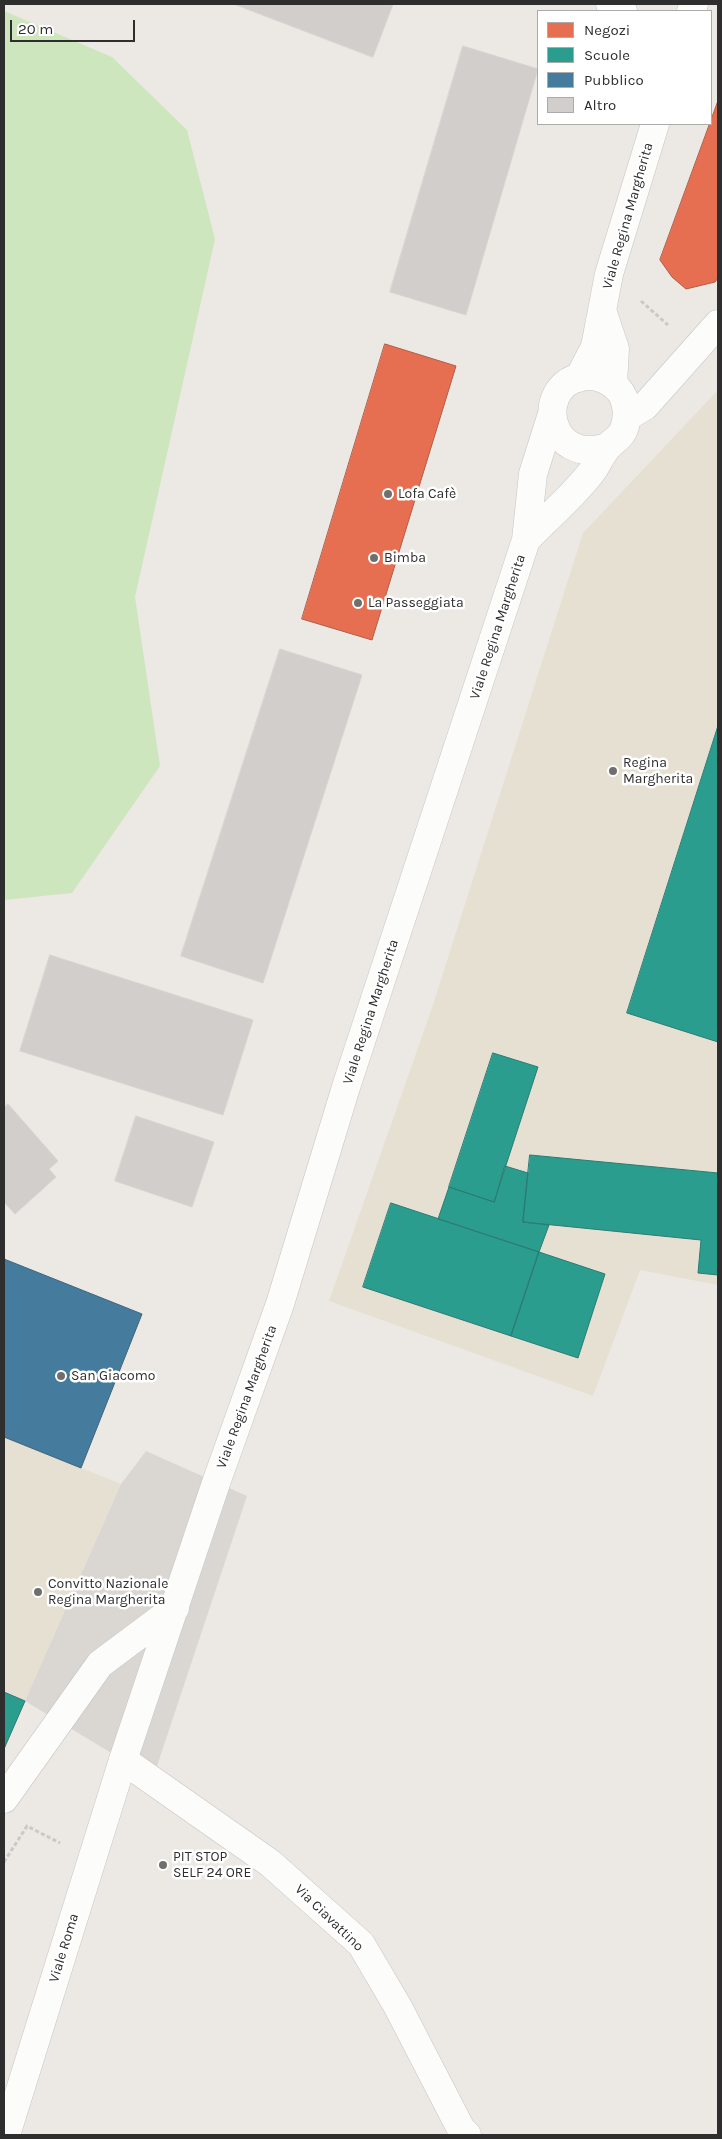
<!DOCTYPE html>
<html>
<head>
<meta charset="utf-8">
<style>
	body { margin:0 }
	#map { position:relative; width:722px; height:2139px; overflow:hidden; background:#ece8e4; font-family:Karla,sans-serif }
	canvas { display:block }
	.frame { position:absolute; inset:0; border:5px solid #2e2e2e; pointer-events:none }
	.legend { position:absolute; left:537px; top:10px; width:175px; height:115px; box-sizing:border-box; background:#fff; border:1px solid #ababab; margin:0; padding:6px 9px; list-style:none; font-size:15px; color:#2e2e2e }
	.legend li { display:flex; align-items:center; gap:10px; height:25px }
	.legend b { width:25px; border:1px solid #ababab }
	.scale { position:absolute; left:10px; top:20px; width:125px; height:22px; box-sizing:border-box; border:2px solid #2e2e2e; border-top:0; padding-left:6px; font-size:15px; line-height:18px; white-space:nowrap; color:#2e2e2e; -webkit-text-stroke:4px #fff; paint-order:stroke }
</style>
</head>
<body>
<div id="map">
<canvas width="722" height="2139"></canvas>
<div class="frame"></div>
<ul class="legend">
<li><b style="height:14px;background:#e76f51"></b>Negozi</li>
<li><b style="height:14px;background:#2a9d8f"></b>Scuole</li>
<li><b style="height:14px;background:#457b9d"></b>Pubblico</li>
<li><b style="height:14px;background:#d1cecb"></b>Altro</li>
</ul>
<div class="scale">20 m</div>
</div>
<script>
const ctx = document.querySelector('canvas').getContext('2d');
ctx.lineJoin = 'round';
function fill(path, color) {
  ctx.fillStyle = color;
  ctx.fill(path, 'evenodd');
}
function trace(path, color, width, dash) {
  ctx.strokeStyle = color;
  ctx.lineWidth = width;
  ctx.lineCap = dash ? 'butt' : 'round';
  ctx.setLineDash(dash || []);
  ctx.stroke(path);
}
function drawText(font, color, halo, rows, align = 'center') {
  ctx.font = font + ' Karla,sans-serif';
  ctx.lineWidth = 5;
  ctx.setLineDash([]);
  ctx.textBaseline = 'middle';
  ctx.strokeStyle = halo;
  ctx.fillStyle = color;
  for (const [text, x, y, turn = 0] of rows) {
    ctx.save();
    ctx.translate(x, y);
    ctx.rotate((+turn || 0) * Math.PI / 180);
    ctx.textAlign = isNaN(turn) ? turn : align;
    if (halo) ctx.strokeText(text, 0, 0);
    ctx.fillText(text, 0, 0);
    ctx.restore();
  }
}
fill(new Path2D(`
	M718,390V1285L640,1270L593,1396L329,1301L432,1008L583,533Z
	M4,1437L121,1484L4,1749Z`), '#e6e0d3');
fill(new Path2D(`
	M4,11L112,57L187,130L215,239L135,597L160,766L72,893L4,900Z`), '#cee6be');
fill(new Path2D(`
	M146,1451L247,1496L152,1781L123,1760L25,1701L121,1484Z`), '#dad6d2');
const shops = new Path2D(`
	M718,101V278L715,282L686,289L672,277L660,260Z
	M385,344L456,366L372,640L302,619Z`);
fill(shops, '#e76f51');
trace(shops, '#b05c46', 1);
const schools = new Path2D(`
	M718,726V1042L627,1013Z
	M493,1053L538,1067L494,1202L449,1187Z
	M530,1155L718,1173V1275L698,1273L701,1240L523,1222Z
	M505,1166L528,1173L523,1222L549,1225L539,1252L438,1219L449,1187L494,1202Z
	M391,1203L539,1252L511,1336L363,1287Z
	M539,1252L605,1274L578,1358L511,1336Z
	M4,1692L25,1701L4,1749Z`);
fill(schools, '#2a9d8f');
trace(schools, '#2b7c72', 1);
const public = new Path2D(`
	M4,1259L142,1314L81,1468L4,1437Z`);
fill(public, '#457b9d');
trace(public, '#3e647c', 1);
const building = new Path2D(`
	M234,4H393L373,57Z
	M463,46L538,69L466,315L390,292Z
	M280,649L362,675L263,983L181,956Z
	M50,955L253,1020L223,1115L20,1051Z
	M8,1104L58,1161L49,1169L56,1177L15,1214L4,1202V1108Z
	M136,1116L214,1142L192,1207L115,1181Z`);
fill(building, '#d1cecb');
trace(building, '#d7d4d0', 1);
const street = new Path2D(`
	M691,11L694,4
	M123,1760L270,1863L361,1944L398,2007L461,2129L467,2135`);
const secondary = new Path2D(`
	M610,4L623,11
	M603,313L615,349L613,384
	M579,378L595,347L609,274L655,124
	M627,417L645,406L718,324
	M526,540C547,518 572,497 590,474C597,466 600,456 607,448C612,441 621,438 624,429C629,416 627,399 618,389C608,379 594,374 580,377C533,389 549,466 607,447
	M4,1799L100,1664L175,1608
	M6,2135L123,1760L216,1483L280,1304L346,1087L526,540L533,474L552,414`);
trace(street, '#c5c4c5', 29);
trace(secondary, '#c5c4c5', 29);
trace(new Path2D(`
	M641,301L668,325
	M4,1862L27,1826L60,1843`), '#c9c9c8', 3, [4, 2.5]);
trace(street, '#fcfcfb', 28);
trace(secondary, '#fcfcfb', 28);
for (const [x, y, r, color] of [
	[388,494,5,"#706f6e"],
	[374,558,5,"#706f6e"],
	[358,603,5,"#706f6e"],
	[613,771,5,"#706f6e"],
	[61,1376,5,"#706f6e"],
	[38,1592,5,"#706f6e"],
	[163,1865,5,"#706f6e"]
]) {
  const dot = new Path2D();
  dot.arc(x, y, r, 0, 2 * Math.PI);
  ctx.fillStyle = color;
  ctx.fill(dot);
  trace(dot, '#fff', 2);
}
drawText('14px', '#2e2e2e', '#fff', [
	["Viale Regina Margherita",628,216,-74],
	["Viale Regina Margherita",498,627,-72],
	["Viale Regina Margherita",371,1012,-72],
	["Viale Regina Margherita",247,1397,-70],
	["Via Ciavattino",329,1918,44],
	["Viale Roma",64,1948,-73]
]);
drawText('14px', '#2e2e2e', '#fff', [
	["Lofa Cafè",398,494],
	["Bimba",384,558],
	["La Passeggiata",368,603],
	["Regina",623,763],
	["Margherita",623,779],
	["San Giacomo",71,1376],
	["Convitto Nazionale",48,1584],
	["Regina Margherita",48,1600],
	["PIT STOP",173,1857],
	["SELF 24 ORE",173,1873]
], 'left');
</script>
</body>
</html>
